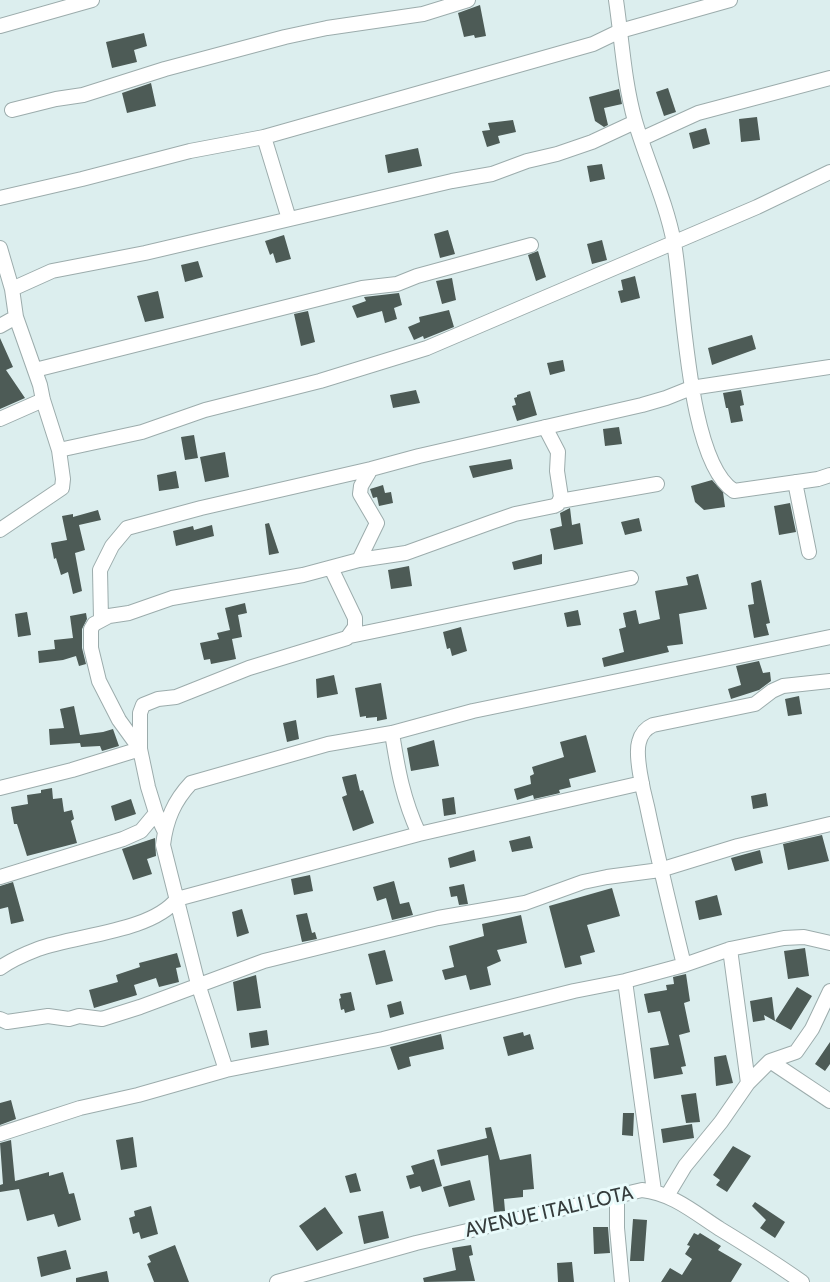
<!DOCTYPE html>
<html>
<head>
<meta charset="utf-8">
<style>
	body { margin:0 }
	canvas { display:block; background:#dceeee }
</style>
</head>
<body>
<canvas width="830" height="1282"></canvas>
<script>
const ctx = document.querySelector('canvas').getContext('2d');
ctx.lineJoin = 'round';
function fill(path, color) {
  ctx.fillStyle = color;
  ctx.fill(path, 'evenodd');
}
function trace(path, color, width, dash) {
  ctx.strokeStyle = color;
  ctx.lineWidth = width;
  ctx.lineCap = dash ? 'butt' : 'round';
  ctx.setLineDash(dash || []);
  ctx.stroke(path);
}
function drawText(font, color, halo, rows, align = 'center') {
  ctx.font = font + ' Cabin,sans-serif';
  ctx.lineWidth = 6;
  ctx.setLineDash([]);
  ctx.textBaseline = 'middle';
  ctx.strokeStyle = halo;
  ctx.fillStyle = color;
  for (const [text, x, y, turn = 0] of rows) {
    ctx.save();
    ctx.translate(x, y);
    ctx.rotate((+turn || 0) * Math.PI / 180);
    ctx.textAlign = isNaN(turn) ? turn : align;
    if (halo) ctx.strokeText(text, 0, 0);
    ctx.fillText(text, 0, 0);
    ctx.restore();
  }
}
fill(new Path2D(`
	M480,5L486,36L475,38L474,35L464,37L458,13Z
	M144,33L147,46L134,50L137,62L112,68L106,42Z
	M151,83L156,106L127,113L122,93Z
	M668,88L676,112L664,116L656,92Z
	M619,89L622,104L604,108L608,125L604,127L595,121L589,97Z
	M757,117L760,140L741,142L739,119Z
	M513,120L516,132L498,136L500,143L487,147L482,131L490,130L488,123Z
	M706,128L710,144L693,149L689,133Z
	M418,148L422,166L388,173L385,155Z
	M602,164L605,179L590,182L587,166Z
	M448,230L455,254L440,258L434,234Z
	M284,235L291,259L276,263L273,253L270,255L265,241Z
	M602,240L607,260L592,264L587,244Z
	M538,251L546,277L536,281L528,255Z
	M198,261L203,277L185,282L181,265Z
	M635,276L640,298L621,303L618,291L623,290L621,280Z
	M452,278L456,300L442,304L436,281Z
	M158,291L164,318L145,322L137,296Z
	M399,293L402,305L394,308L397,319L385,323L382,311L357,318L352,306L366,301L364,297Z
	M449,310L454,327L424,339L423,336L414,340L408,327L420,322L419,317Z
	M308,311L315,342L301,346L294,314Z
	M752,335L756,349L712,365L708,348Z
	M0,338L13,367L6,370L25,398L0,409Z
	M563,360L565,371L550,375L547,363Z
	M416,390L420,403L393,408L390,395Z
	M741,390L744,405L740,406L743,421L731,423L728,408H726L723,393Z
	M530,391L537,415L517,421L512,406L516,405L514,398L517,397V395Z
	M619,427L622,444L605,446L603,429Z
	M194,435L198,458L185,460L181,437Z
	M225,452L229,477L205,482L200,457Z
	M511,459L513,469L473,478L469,466Z
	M176,471L179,488L159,491L157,475Z
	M712,480L723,492L725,507L704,510L695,502L691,486Z
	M383,485L385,493L391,492L393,503L379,506L377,497L373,498L370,489Z
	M790,503L796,532L779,535L774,506Z
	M570,508L572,525L580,523L583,544L554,550L550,529L562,526L560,513Z
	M98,510L101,520L79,525L85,550L75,553L82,591L73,594L68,572L61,575L56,558L54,559L51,543L67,540L62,516L73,514V517Z
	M639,518L642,531L625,535L621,522Z
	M269,523L279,553L269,555L265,524Z
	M212,525L214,536L176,546L173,531L193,526L194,530Z
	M542,554V564L514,570L512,562Z
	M409,566L412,586L391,589L388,570Z
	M698,574L707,609L679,614L683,644L667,646L669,652L604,667L602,658L624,652L619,629L626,627L623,613L636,610L639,624L660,619L655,591L688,585L686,577Z
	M761,580L770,623L766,624L769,635L754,638L748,605L754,604L751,583Z
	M245,603L247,613L238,615L242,637L232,639L236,659L211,664L210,659L204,660L200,643L219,639L217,633L230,630L225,608Z
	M578,610L581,625L567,627L564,613Z
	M27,612L31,635L18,637L15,614Z
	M86,613L87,619L82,629V648L86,664L79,666L76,656L63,660L39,663L38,651L55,649L54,640L73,638L70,616Z
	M461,627L467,651L452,656L450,648L447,649L443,632Z
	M759,661L763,673L770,672L771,681L759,690L731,699L728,689L741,685L736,666Z
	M334,675L338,694L317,698L316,679Z
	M381,683L387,719L377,721V717L366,718V716L360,717L355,688Z
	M799,696L802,714L788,716L785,699Z
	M74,706L80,735L103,732L113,729L119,746L102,751L100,746L81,747L80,743L50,745L49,729L64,728L60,709Z
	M296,720L299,739L287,742L283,723Z
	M586,735L596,772L569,779L571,787L559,790L560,793L534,799L533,795L517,800L514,789L531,784L530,776L534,774L532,767L564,757L560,742Z
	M434,740L439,766L411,771L407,748Z
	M356,774L360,791L363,790L374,823L353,831L342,797L347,795L342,777Z
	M52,788L53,799L62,798L64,812L72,810L74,819L71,821L77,843L27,856L17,824H14L11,807L28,804L27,795L41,793V790Z
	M766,793L768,806L753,809L751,796Z
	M454,797L456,814L444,816L442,799Z
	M131,799L136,814L115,821L111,806Z
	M822,835L829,861L788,870L783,844Z
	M530,836L533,848L512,852L509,841Z
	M155,838L156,856L147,859L152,874L133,880L122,849Z
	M474,850L476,861L450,868L448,858Z
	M760,850L763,863L735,871L731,858Z
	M310,875L313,891L294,895L291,879Z
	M394,881L400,904L409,902L413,915L392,920L386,898L377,901L373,887Z
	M13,882L24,921L11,924L8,907L0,909V886Z
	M464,884L468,904L459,905L457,896L451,897L449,887Z
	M612,888L620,916L587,925L595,952L580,956L582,964L565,968L549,906Z
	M717,895L722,915L699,920L695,901Z
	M242,909L249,933L237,937L232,912Z
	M307,913L312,933L315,932L317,939L302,942L296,915Z
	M521,915L527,943L497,950L501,961L487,967L491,985L470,990L466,975L445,980L442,970L454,967L449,946L484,936L482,924Z
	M805,948L809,976L788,979L784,951Z
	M385,950L393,981L376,985L368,954Z
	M177,953L181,967L176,968L179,982L159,987L156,978L134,985L137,995L94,1008L89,990L118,982L116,975L140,967L139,963Z
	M686,974L690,1001L684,1003L690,1032L679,1035L686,1066L681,1067L683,1074L654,1079L650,1048L669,1045L660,1011L648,1013L644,994L667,990L666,985L674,984L673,977Z
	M256,975L261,1008L237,1011L233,982Z
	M797,987L812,996L791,1030L764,1015L765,1020L753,1022L750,1001L772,997L775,1021Z
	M351,992L355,1010L345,1013L344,1009L341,1010L339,999L341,998L340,994Z
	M401,1001L404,1014L390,1018L387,1005Z
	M267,1030L269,1045L251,1048L249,1033Z
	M523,1032L524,1036L530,1034L534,1049L508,1056L503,1037Z
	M441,1034L444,1049L409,1057L411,1066L398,1070L390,1047Z
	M830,1042V1064L825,1071L815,1064Z
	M726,1055L733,1083L716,1086L714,1057Z
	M696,1093L700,1122L686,1123L681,1095Z
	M11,1100L16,1119L0,1125V1103Z
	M623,1113H634L633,1136L622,1135Z
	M692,1124L694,1138L663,1143L661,1129Z
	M491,1127L500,1160L531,1154L534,1189L523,1190V1197L504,1199L505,1211L494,1212L488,1155L441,1166L437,1150L487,1138L485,1128Z
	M133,1137L137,1167L121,1170L116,1140Z
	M11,1140L15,1181L49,1172V1176L63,1172L69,1194L74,1193L81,1220L58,1227L54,1214L27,1221L19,1189L0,1192V1185L3,1184L0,1143Z
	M733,1146L751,1156L727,1192L716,1185L720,1180L713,1175Z
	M434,1159L442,1186L422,1192L420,1186L410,1189L406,1176L414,1174L411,1166Z
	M356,1173L361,1191L350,1193L345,1176Z
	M470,1180L475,1200L449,1207L443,1187Z
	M755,1202L785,1222L775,1238L760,1228L766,1220L752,1206Z
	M151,1206L158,1234L141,1239L139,1232L133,1234L129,1218L135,1216L134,1211Z
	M325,1207L343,1233L317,1251L299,1226Z
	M383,1211L389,1238L364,1244L358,1216Z
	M633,1219L647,1220L644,1261H630Z
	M593,1227H608L610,1253L594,1254Z
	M694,1233L698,1235L700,1233L721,1246L718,1250L742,1264L731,1282H661L670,1268L682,1275L692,1259L685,1254L690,1246L687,1245Z
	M175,1245L189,1282H154L147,1264L151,1262L148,1256Z
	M471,1245L473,1255L469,1256L475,1281L424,1282L423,1278L456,1270L452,1248Z
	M66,1250L71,1269L41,1277L37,1257Z
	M572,1262L574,1282H558L557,1263Z
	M107,1271L109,1282H76V1278Z`), '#4d5b56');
const street = new Path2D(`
	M616,0C622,41 624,82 635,121C647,162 666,201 674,243C684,298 687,461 734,491L818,479L830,475
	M0,26L92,0
	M12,110L56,99L83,95L165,69L285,37L327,28L423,14L468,0
	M264,137L289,219
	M641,139L698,113L830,78
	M0,198L82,179L190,151L264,137L593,44L620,31L730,0
	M0,248L12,289L16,317L40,385L43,400L59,450L63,479L62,488L0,530
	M12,289L52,271L145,253L452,181L492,174L527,161L557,154L592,142L635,122
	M0,326L16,317
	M35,370L362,288L397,284L417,276L531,245
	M0,419L43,400
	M59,450L142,432L205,410L320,381L427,348L757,207L830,172
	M795,482L809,552
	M560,501L657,484
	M359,560L377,523L360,494L361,486L371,469
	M101,619L100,570L112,546L127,528L201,508L371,469L419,456L642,405L666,398L691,388L830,367
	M350,636L631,578
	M392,733C398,771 403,799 419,834
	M0,788L72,770L140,749V713L143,705L158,699L176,697L249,668L347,638L355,627V618L331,568
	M165,832L156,813L148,787L140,749L119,720L99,681L91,648V629L94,624L109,616L129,613L172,598L303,575L359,560L406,553L492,522L515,514L554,506L558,504L561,497L557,471L558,452L545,427
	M0,877L123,839L141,831L156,813
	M730,949L748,1083
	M684,965C671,912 658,859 647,806C643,791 635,755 639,742C641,734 646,728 653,725L755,704L772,691L783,686L830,681
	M0,968C11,960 25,954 38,949C76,935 151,932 177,899L419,834L642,783
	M625,981L654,1191
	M0,1019L7,1022L48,1016L69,1019L79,1016L102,1019L140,1007L264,961L438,918L525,903L583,882L607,877L660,870L738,846L830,824
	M770,1061L830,1101
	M226,1070L198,984L163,845C166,820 174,801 191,783L328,744L392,733L473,711L830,637
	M0,1134L80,1108L138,1095L226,1070L383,1039L574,991L625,981L684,965L730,949L784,938L804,937L830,943
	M617,1195V1228L622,1282
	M667,1196L685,1166L721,1122L748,1083L770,1061L796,1052L812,1029L830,991
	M277,1282L416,1243L642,1190C672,1193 695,1213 720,1229C748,1246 775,1263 802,1282`);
trace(street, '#9cacac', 16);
trace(street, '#fff', 14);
drawText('20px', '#353c3c', '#e9fbfb', [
	["AVENUE ITALI LOTA",549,1212,-13]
]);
</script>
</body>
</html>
